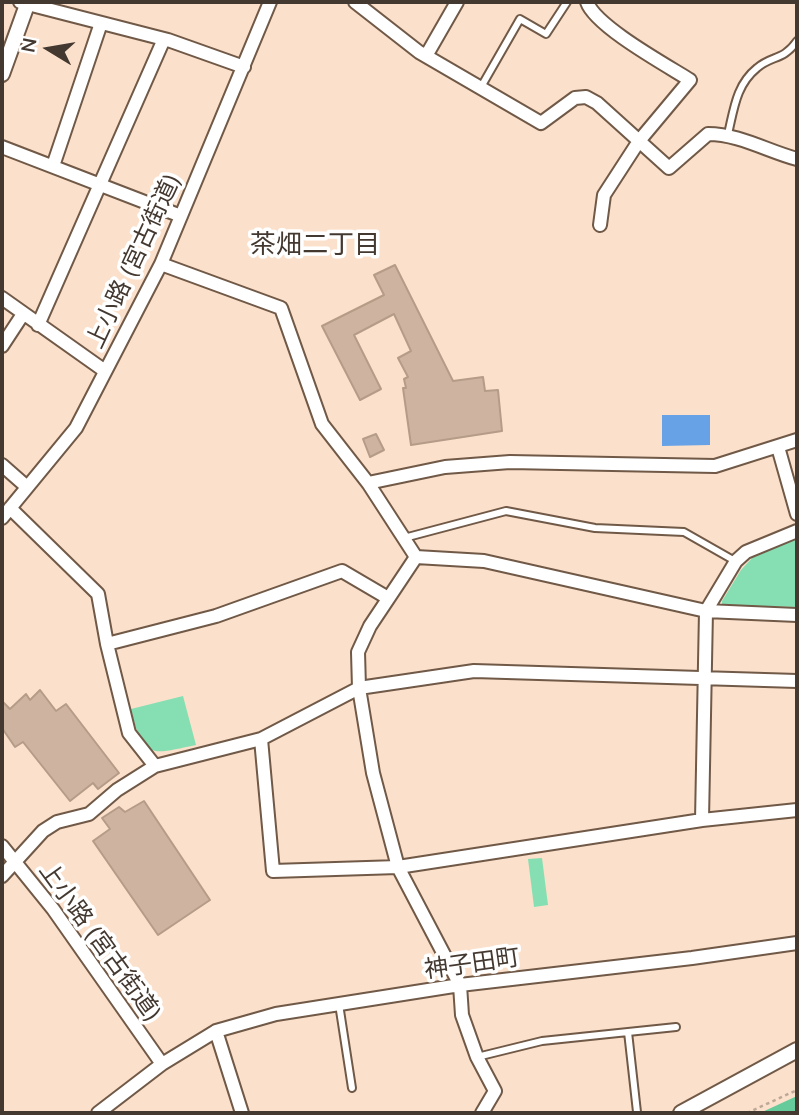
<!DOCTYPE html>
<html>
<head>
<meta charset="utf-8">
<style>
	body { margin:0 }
	#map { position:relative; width:799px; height:1115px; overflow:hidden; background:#fbe0cb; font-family:Mulish,sans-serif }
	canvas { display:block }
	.frame { position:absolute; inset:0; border:4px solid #443931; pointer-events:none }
	.north { position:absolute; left:14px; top:14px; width:70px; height:70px; -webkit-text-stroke:5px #fff; paint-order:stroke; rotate:281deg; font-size:19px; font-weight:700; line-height:28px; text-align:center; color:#443931 }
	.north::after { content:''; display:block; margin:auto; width:24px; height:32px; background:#443931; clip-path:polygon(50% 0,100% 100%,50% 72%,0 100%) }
</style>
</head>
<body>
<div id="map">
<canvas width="799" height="1115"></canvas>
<div class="frame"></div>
<div class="north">N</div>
</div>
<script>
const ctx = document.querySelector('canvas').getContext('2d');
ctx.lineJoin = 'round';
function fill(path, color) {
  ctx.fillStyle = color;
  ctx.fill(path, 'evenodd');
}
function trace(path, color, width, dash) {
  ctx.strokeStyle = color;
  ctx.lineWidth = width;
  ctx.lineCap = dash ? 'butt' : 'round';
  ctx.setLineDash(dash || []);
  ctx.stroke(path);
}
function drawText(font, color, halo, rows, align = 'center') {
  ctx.font = font + ' Mulish,"Noto Sans JP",sans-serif';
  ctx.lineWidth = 7;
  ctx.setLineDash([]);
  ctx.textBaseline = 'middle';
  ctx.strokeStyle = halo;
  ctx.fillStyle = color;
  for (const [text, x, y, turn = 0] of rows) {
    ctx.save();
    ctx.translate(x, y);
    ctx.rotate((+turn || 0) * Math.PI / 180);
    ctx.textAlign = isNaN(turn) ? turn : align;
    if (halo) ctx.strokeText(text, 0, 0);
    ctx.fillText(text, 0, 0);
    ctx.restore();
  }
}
fill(new Path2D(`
	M797,538V607L722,605V601L741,570L752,558Z
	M183,696L196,745C152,754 143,761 131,709Z
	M542,858L548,905L534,907L528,859Z`), '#86dfb3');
fill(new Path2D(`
	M797,1096V1113H760Z`), '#66cb9b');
fill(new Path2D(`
	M662,415H710V445L662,446Z`), '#67a2e7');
const building = new Path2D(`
	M395,265L453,381L483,377L485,391L498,390L502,431L411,445L403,388H406L404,379L408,377L398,358L411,351L394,314L354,335L381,389L360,400L322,326L384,295L374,275Z
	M376,434L384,450L370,457L363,439Z
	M40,690L56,711L66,704L119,773L98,789L93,783L70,801L23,742L15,747L2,728V701L10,709L26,694L30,700Z
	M144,801L210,900L158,935L93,841L110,829L102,818L119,807L125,812Z`);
fill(building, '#ceb4a0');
trace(building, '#b59c88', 2);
const service = new Path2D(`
	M481,87L520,19L546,34L567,2
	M728,134C734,109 736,85 757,68C772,55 783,61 797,41
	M404,538L506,511L595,528L684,532L735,561
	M339,1004L352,1088
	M628,1032L676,1027
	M477,1057L542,1041L628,1032L637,1112`);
const minor = new Path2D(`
	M20,2L168,40L244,67
	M355,2L419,52L541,123L575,98L586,97L597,103L669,168L708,134C739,134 767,151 797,159
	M587,2C595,26 666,65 690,80L639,141L604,195L600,225
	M426,56L457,2
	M2,147L181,216
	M53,166L101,23
	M161,264L281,308L322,424L368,483L416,557
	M2,298L105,371
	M38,325L164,39
	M2,346L23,314
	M778,447L797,514
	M2,465L27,487
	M368,483L445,467L510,462L715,466L797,440
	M10,508L98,594L107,644L129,733L155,766L261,739L359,688L474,671L797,681
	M2,518L76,428L161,264L270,2
	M416,557L370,626L358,652L359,688L373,773L398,867L460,985L462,1015L477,1057L495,1091L482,1113
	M416,557L484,561L706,611L797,615
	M107,644L216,616L342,571L388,598
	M261,739L273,871L398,867L702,820L797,810
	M702,820L706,611L736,561L746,552L797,531
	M2,846L53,909L162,1064
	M2,876L43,831L57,822L89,814L117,790L155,766
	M216,1031L242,1113
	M98,1113L162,1064L216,1031L276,1014L460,985L692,958L797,943`);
const tertiary = new Path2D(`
	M2,74L28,2
	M681,1113L797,1050`);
trace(service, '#705947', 10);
trace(minor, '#705947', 16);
trace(tertiary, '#705947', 18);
trace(new Path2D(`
	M747,1113L797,1090`), '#bda797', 2.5, [3.5, 3.5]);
trace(service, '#fff', 6);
trace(minor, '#fff', 12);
trace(tertiary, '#fff', 14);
drawText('24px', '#443931', '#fff', [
	["上小路 (宮古街道)",134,261,-65],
	["上小路 (宮古街道)",100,942,54],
	["神子田町",472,964,-8]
]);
drawText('26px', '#443931', '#fff', [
	["茶畑二丁目",315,245]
]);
</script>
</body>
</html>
